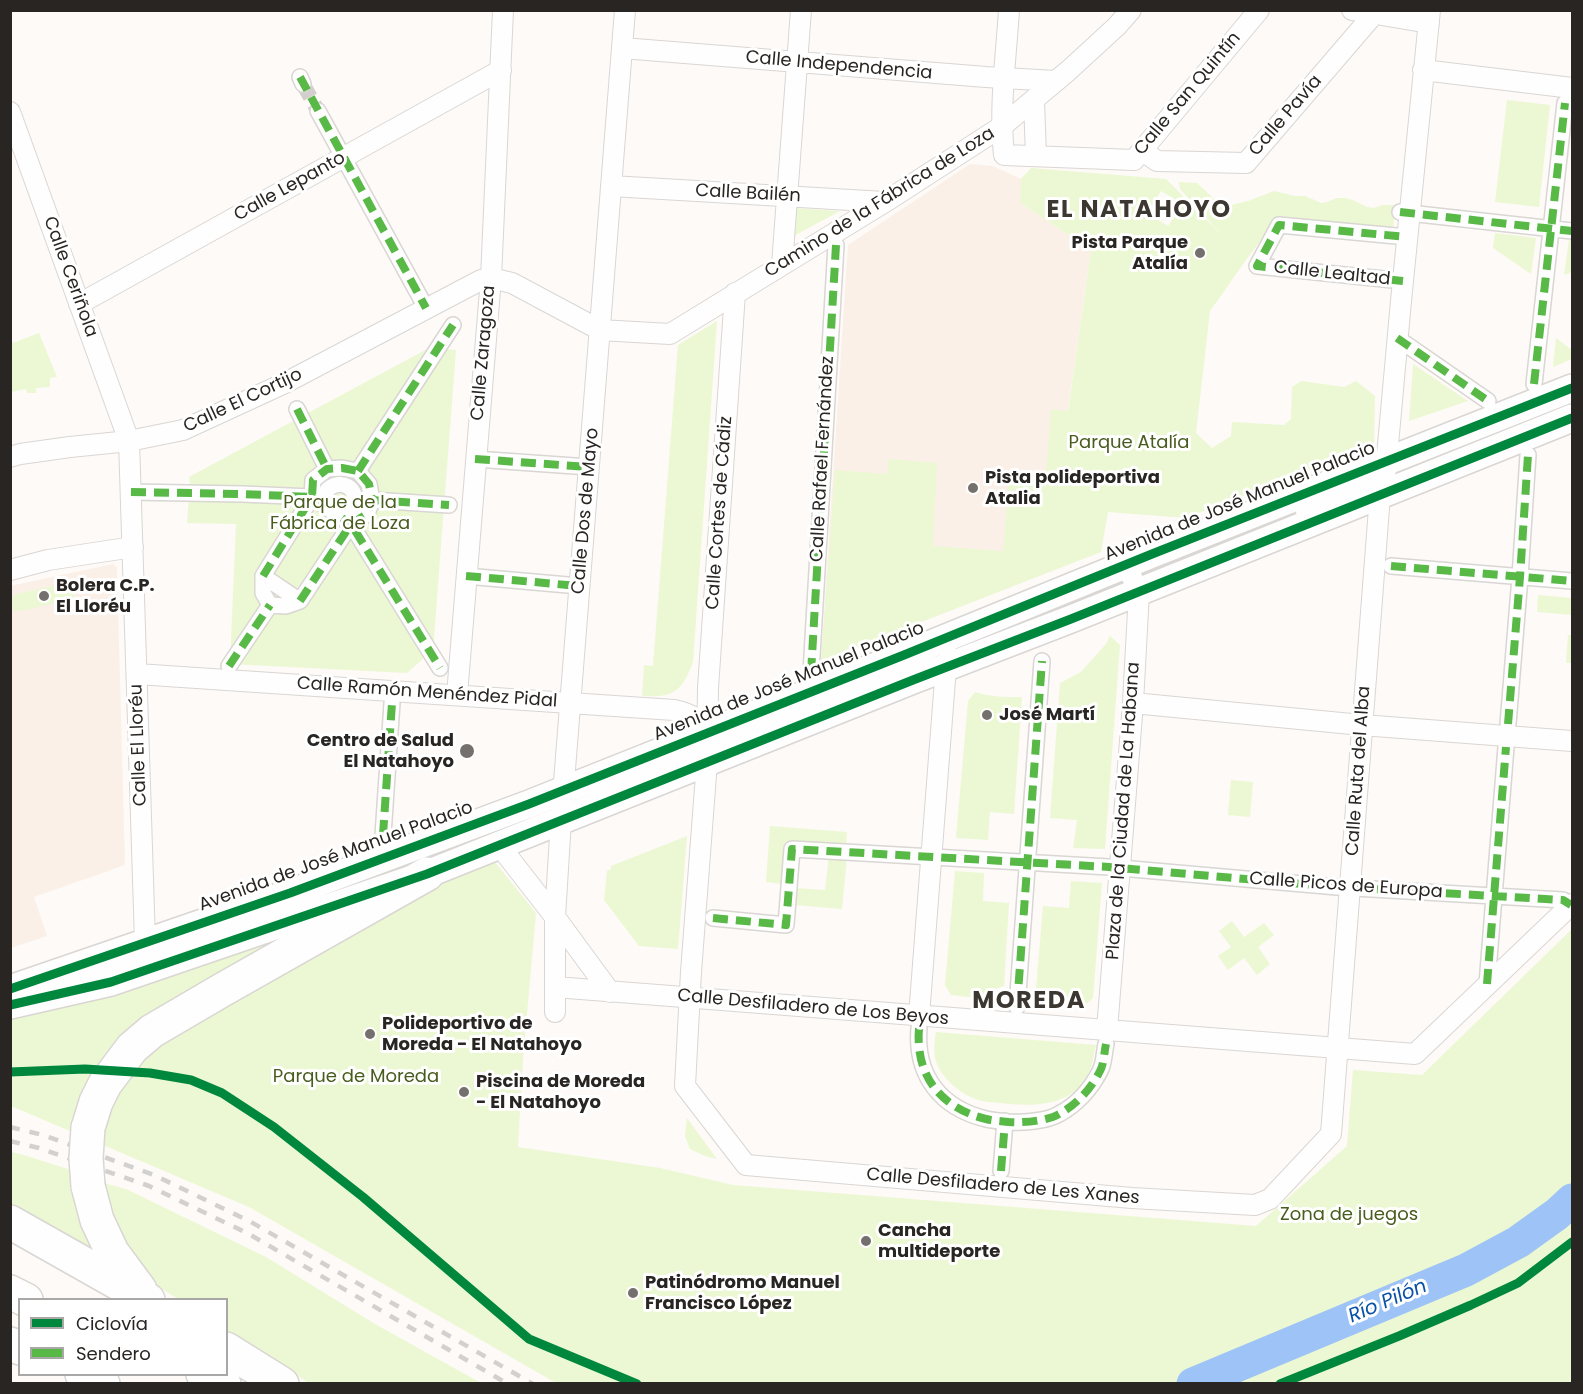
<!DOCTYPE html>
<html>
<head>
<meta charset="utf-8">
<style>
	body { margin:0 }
	#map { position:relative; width:1583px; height:1394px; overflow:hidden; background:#fdfaf7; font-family:Poppins,sans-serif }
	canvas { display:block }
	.frame { position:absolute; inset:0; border:12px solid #282522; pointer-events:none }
	.legend { position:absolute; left:18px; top:1298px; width:210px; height:78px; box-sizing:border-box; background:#fff; border:2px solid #a9a8a7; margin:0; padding:8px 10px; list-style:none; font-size:18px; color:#282522 }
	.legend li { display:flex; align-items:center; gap:12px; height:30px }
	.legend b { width:30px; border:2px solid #a9a8a7 }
</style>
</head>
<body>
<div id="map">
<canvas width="1583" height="1394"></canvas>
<div class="frame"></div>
<ul class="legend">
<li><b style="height:8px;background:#00873e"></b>Ciclovía</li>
<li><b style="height:8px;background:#58b947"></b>Sendero</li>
</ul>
</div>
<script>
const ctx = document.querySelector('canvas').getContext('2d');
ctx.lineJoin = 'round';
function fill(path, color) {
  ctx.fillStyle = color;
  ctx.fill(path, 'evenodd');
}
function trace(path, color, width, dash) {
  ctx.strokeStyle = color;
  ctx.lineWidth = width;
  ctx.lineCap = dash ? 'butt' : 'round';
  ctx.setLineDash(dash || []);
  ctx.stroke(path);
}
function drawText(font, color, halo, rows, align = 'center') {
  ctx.font = font + ' Poppins,sans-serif';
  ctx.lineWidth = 6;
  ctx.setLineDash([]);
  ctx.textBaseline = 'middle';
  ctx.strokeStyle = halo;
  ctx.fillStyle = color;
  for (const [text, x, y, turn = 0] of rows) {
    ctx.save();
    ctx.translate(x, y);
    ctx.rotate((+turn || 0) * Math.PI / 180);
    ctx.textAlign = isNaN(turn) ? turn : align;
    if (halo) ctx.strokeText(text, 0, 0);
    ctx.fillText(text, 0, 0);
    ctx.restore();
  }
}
fill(new Path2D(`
	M970,164L993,166L1021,179L1020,203L1091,250L1044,574L821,661L848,245Z
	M113,564L117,568L125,865L34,897L47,936L11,948L10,586Z`), '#faf0e7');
fill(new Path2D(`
	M1507,100L1550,105L1539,207L1495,202Z
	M1031,168L1166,179L1222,235L1180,189L1179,182L1197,183L1215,200L1231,205L1248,201L1274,191L1295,196H1305L1321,203L1327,202L1337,198H1345L1353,200L1367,207L1374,208L1383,205H1396L1393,229L1279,216L1246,260L1210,311L1196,433L1212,448L1231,436L1232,422L1284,425L1291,419L1292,387L1301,381L1344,387L1356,381L1375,396L1374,445L1186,518L1108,512L1101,552L821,661L835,470L887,474L888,459L937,463L933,546L1003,551L1009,482L1045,484L1051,409L1068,411L1091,250L1020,203L1021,179ZM1161,191L1183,204L1168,226L1147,213Z
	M793,208L840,211L790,238Z
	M1495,233L1536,238L1531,274L1493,248Z
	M1569,240H1572V272L1564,275Z
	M717,321L693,662C682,692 673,698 642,696L644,665L653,666L678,345Z
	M39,333L57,377L50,378V387L36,388V393H27L26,389L11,392V338L13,343Z
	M1556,338L1572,350V359L1553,367Z
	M429,348L456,350L433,650L407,673L230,664L236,524L187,523L190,484L189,477Z
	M1413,364L1468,401L1409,421Z
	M71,582L75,598L21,611H14L11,606V599L16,594Z
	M1538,595L1572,598V615L1537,612Z
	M1568,635H1572V663H1566Z
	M1110,636L1120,645L1105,849L1073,848L1077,820L1050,818L1060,683L1081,672L1106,644Z
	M975,692C991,697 1006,697 1022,697L1014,814L990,812L988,840L956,838L968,701Z
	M1231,780L1253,782L1250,817L1228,815Z
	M770,826L847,832L846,847L785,843L782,884L766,882Z
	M687,836L678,949L639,946L604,900L607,871L611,869V866Z
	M829,856L847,857L842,909L795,905L797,888L825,890Z
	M494,861L536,913L523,1059L518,1147L660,1168L733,1185L1256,1226L1347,1146L1353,1070L1422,1075L1572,929V1383H556L249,1207L11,1106L10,1016L412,895Z
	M955,871L984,873L983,901L1009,903L1004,986L989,991L978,998L951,995L945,985Z
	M1071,881L1102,883L1093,998L1084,1006L1057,1005L1036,989L1043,906L1069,908Z
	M1232,921L1244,937L1264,923L1274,935L1258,947L1270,964L1257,975L1244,958L1228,970L1218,956L1231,947L1219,931Z
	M936,1032L1096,1045C1093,1058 1091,1073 1082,1084C1062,1108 1028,1106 1000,1103C991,1102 981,1102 973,1098C959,1092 943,1079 937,1064C933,1056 934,1041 936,1032Z
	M687,1118L717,1159L705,1156L690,1149L685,1136Z
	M11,1152L24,1155L74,1171L100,1258L11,1207Z
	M104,1183L126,1189L266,1257L375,1324L481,1383H309L227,1331L226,1300L178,1299L151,1282L112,1224Z`), '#ecf8d3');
trace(new Path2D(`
	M1193,1384L1466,1270L1518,1242L1557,1214L1572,1200`), '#9ec3f6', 33);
trace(new Path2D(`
	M303,84L318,111`), '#d2cfcc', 15, [15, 8]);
const pedestrian = new Path2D(`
	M300,77L303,84
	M318,111L426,308
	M1400,212L1572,231
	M1403,281L1257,266L1279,225L1407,237
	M1397,338L1488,401
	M1534,384L1565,103
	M297,409L327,469
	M475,459L589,467
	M358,471L453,325
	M131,492L242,494L312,497L313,480L327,469L342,468L358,471L369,484L372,500L367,514L351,524L440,668
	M372,500L449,505
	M1391,566L1572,581
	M263,576L312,497L342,518C346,513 352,507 354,501C357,488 342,480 331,487C326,490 323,497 321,503
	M466,576L579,586
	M300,601L263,576V593L270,605L286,606L300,601L351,524L342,518
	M229,666L270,605
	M811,673L836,245
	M1508,724L1520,577L1528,455
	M383,835L392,703
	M713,918L786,925L792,849L1109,867L1337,887L1563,900L1571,905
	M1487,984L1506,747
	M1017,1007L1042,661
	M919,1028C915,1076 941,1108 986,1119C994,1121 1002,1121 1009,1122C1022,1123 1048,1121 1059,1114C1076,1105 1091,1089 1100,1071C1104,1064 1104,1053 1106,1044
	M1001,1171L1005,1121`);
const minor = new Path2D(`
	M1009,10C1006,58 999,107 1004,155L1134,160L1259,10
	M1352,10L1429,23
	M622,48L986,77L1056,81
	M1423,70L1572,88
	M1034,101L1036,156
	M10,112L129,441L145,942
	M1144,148L1150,156L1157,161L1246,163L1374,14
	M611,186L885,202
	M782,265L801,10
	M735,293L708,688L707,762L691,972L685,1086L746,1165L1132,1198L1255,1205L1270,1199L1331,1134L1380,495
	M79,304L501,70
	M10,457L20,454L70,447L129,441L183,430L285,383L481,280L491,278L512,283L600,330L670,334L885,202L1001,127L1068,71L1117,26L1131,10
	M1306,511L1385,478L1401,301L1430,10
	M10,570L48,560L133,547
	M137,674L674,710C693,714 697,718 707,733
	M457,695L491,278L503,10
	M1133,703L1362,725L1572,741
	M499,845L555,917L610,992
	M555,987L1415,1054L1572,904
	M555,1012V917L561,820L625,10
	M919,1016L946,667L950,657
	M1107,1030L1133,703L1139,592L1126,565`);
const secondary = new Path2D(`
	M10,989L290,893L529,804L904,655L1152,554L1572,388
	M10,1005L111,982L427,874L913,680L1071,619L1572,418`);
const trunk = new Path2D(`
	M88,1128L96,1102L105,1084L132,1048L152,1031L222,990L427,874
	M88,1186L97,1220L112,1252L140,1290
	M10,1222L148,1300
	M10,1292L26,1300
	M10,1344L20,1348
	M226,1349L282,1384
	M82,1374L103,1384
	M203,1374L224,1384`);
trace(pedestrian, '#d9d6d3', 18);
trace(minor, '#d9d6d3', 22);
trace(secondary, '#d9d6d3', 30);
trace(trunk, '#d9d6d3', 36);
trace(pedestrian, '#fffefe', 15);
trace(minor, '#fffefe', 20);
trace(secondary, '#fffefe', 27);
trace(trunk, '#fffefe', 33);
trace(new Path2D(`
	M10,1127L43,1135L154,1175L251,1222L533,1384
	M10,1141L39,1148L149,1186L247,1233L508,1384`), '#d2d1d0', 4.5, [10, 10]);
const trunkBridge = new Path2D(`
	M88,1128L86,1158L88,1186`);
trace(trunkBridge, '#d9d6d3', 36, []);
trace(trunkBridge, '#fffefe', 33);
trace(new Path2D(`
	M300,77L426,308
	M1400,212L1572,231
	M1403,281L1257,266L1279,225L1407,237
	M1397,338L1488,401
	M1534,384L1565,103
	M297,409L327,469
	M475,459L589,467
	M358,471L453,325
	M131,492L242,494L312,497L313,480L327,469L342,468L358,471L369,484L372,500L367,514L351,524L440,668
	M372,500L449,505
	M1391,566L1572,581
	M263,576L312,497L321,503
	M466,576L579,586
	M300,601L351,524L342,518
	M229,666L270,605
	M811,673L836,245
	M1508,724L1520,577L1528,455
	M383,835L392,703
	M713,918L786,925L792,849L1109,867L1337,887L1563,900L1571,905
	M1487,984L1506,747
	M1017,1007L1042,661
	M919,1028C915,1076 941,1108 986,1119C994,1121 1002,1121 1009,1122C1022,1123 1048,1121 1059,1114C1076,1105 1091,1089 1100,1071C1104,1064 1104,1053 1106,1044
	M1001,1171L1005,1121`), '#58b947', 8, [15, 8]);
trace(new Path2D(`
	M10,989L290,893L529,804L904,655L1152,554L1572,388
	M10,1005L111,982L427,874L913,680L1071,619L1572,418
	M10,1072L85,1069L150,1073L191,1080L222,1093L274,1127L363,1197L529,1339L637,1384
	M1280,1384L1399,1336L1471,1305L1518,1283L1572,1242`), '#00873e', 9);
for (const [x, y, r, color] of [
	[1200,253,6,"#73706d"],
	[973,488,6,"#73706d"],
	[44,596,6,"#73706d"],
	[987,715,6,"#73706d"],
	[467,751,8,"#73706d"],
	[370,1034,6,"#73706d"],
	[464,1092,6,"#73706d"],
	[866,1241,6,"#73706d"],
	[633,1293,6,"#73706d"]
]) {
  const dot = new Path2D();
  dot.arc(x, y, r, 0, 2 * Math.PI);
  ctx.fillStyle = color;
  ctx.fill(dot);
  trace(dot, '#fff', 2);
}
drawText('18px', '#282522', '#fff', [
	["Calle Independencia",839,66,5],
	["Calle San Quintín",1188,94,-50],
	["Calle Pavía",1286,116,-49],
	["Calle Lepanto",290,187,-29],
	["Calle Bailén",748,194,3],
	["Camino de la Fábrica de Loza",880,203,-32],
	["Calle Lealtad",1332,274,6],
	["Calle Ceriñola",70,277,70],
	["Calle Zaragoza",484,353,-85],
	["Calle El Cortijo",243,401,-25],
	["Calle Rafael Fernández",823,459,-87],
	["Avenida de José Manuel Palacio",1240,502,-22],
	["Calle Dos de Mayo",586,511,-85],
	["Calle Cortes de Cádiz",720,513,-86],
	["Avenida de José Manuel Palacio",789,682,-22],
	["Calle Ramón Menéndez Pidal",427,693,4],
	["Calle El Lloréu",139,745,-92],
	["Calle Ruta del Alba",1359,771,-86],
	["Plaza de la Ciudad de La Habana",1124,811,-86],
	["Avenida de José Manuel Palacio",336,857,-20],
	["Calle Picos de Europa",1346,886,4],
	["Calle Desfiladero de Los Beyos",813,1008,5],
	["Calle Desfiladero de Les Xanes",1003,1187,5]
]);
drawText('bold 18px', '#282522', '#fff', [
	["Pista Parque",1188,243,"right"],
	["Atalía",1188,264,"right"],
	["Pista polideportiva",985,478],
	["Atalia",985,499],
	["Bolera C.P.",56,586],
	["El Lloréu",56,607],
	["José Martí",999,715],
	["Centro de Salud",454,741,"right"],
	["El Natahoyo",454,762,"right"],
	["Polideportivo de",382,1024],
	["Moreda - El Natahoyo",382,1045],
	["Piscina de Moreda",476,1082],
	["- El Natahoyo",476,1103],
	["Cancha",878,1231],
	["multideporte",878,1252],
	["Patinódromo Manuel",645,1283],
	["Francisco López",645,1304]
], 'left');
drawText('18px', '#485c1d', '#fff', [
	["Parque Atalía",1129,443],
	["Parque de la",340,503],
	["Fábrica de Loza",340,524],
	["Parque de Moreda",356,1077],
	["Zona de juegos",1349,1215]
]);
drawText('italic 20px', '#0952a7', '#fff', [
	["Río Pilón",1388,1302,-23]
]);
ctx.letterSpacing = '1.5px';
drawText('bold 24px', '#3d3731', '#fff', [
	["EL NATAHOYO",1139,211],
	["MOREDA",1029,1002]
]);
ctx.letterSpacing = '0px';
</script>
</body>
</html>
